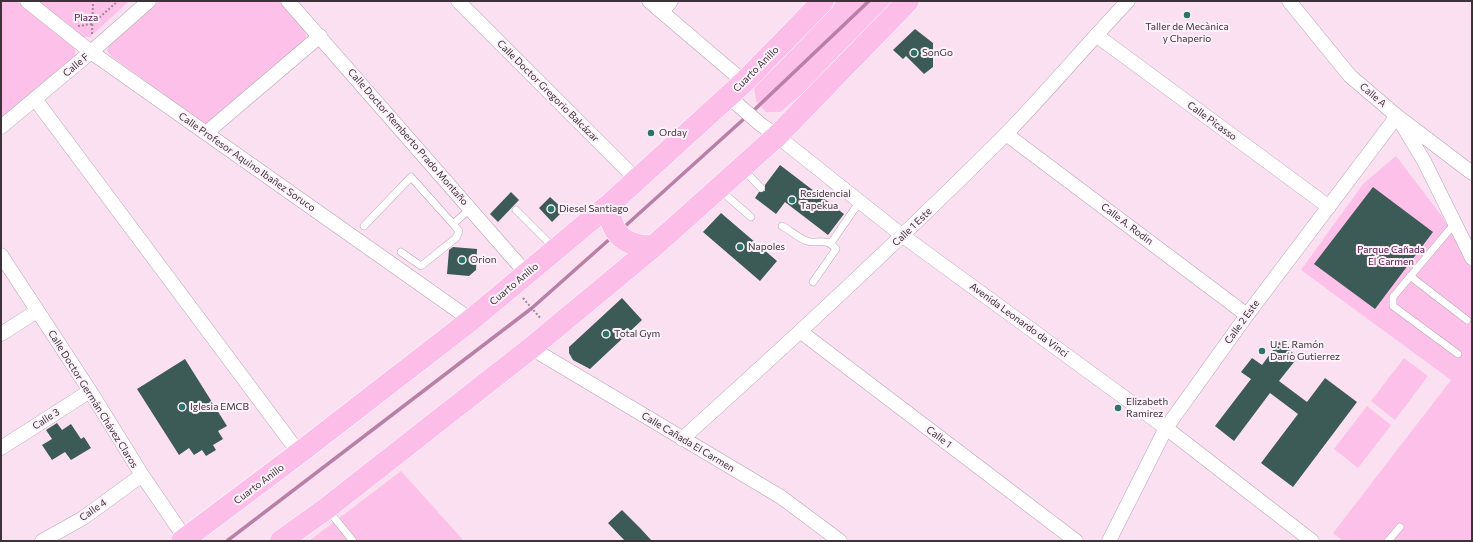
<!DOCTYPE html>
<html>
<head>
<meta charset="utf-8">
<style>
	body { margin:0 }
	#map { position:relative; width:1473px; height:542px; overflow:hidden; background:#fae0f1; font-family:Commissioner,sans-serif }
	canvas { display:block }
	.frame { position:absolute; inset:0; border:2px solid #3c3239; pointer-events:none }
</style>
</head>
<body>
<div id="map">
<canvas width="1473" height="542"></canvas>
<div class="frame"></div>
</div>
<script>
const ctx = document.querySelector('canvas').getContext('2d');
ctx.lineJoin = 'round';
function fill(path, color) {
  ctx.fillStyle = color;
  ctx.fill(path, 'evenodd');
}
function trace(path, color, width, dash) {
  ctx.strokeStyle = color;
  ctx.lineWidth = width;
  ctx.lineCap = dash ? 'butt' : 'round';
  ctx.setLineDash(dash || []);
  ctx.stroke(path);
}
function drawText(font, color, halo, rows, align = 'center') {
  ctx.font = font + ' Commissioner,sans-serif';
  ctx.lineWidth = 4;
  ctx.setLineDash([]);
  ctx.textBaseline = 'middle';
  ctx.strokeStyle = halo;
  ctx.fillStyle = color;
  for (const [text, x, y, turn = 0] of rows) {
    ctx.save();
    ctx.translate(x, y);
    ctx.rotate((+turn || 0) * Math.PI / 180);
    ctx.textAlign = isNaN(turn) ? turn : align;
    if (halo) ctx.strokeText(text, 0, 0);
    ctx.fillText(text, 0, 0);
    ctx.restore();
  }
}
fill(new Path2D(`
	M1,1H17L75,47V58L1,121Z
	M38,1H129L90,37H80Z
	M158,1H279L304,30L306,35V41L207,123H204L111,56L107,51L109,44Z
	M837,1H895L812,86L780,112H766L756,101L754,87Z
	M1396,156L1441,215L1472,264V541H1343L1333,533L1451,380L1301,270L1363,184Z
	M1404,358L1428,376L1395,420L1371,401Z
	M1367,406L1391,425L1358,468L1334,449Z
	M401,471L464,541H309Z`), '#fdc1e9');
trace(new Path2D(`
	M751,113L869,1
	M623,228L746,117
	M227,541L532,308L612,237`), '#b880a7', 3.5);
fill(new Path2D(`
	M915,29L933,43V67L924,74L906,56L903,59L893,50Z
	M780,165L844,214L828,235L785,202L776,214L755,198L759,192L765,191V185Z
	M1373,187L1433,232L1375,309L1314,264Z
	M511,192L519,200L498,222L490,214Z
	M550,197L564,210L552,222L539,208Z
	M721,213L777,261L760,281L703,232Z
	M453,247L477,249L476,270L469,276L447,274L449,250Z
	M622,298L642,320L590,369L573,360L569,353V347Z
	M1279,342L1298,357L1279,381L1307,402L1325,378L1357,402L1293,487L1261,463L1298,414L1270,393L1234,441L1215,426L1251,379L1241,372L1252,358L1262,365Z
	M185,359L227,426L218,431L223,439L213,445L216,450L206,456L202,450L194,455L189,448L179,455L137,389Z
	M57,423L62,430L71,424L81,439L84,437L91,448L71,460L65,452L52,460L42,445L52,439L46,430Z
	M622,510L641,529L652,541H625L608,523Z`), '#3c5a56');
const lane = new Path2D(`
	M743,169L761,188
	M720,190L751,217
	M516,210L554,248
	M1455,223L1393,297V306L1458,354
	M364,226L411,177L453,224
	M782,226C790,230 798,238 807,241C819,245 825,236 836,249L813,282
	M831,243L860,201
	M401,252L421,266L456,238L459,231L453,224L470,209
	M1410,276L1467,320
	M328,510L353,541
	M1388,541L1400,527`);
const street = new Path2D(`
	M27,1L91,52L471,320
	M288,1L526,273
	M458,1L638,181
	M649,1L744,82
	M1289,1L1350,76L1397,116L1472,173
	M662,12L671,1
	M1096,35L1329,207
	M728,96L760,124L777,136L903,236L1166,428L1312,541
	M35,99L299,453
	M1,127L91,52L149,1
	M206,133L320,36
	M1006,134L1247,315
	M1,255L90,391L142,475L187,541
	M801,332L1076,541
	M1,334L37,311
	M531,348L781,497L840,541
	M682,439C792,340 900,240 1005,135C1047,92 1086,45 1128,1
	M1,448L90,391
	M42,541L83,518L142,475
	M1109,541L1166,428L1247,315L1397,116L1424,161L1472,258`);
const highway = new Path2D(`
	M610,204C608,233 626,248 654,246
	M182,541L299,453L471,320L610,204L744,82L823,1
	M281,541L327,508L531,348L654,246L777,136L908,1`);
trace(lane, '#baa2b2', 8);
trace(street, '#baa2b2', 15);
trace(highway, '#fff', 23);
trace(new Path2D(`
	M78,26L92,24L118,1
	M92,34L93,1
	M523,298L541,319`), '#9c8a96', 2, [2, 2]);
trace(lane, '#fff', 7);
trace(street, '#fff', 14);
trace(highway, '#fdbde9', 22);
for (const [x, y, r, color] of [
	[1187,15,4,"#2b736b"],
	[914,53,4,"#2b736b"],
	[651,133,4,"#2b736b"],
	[792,200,4,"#2b736b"],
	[551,209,4,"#2b736b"],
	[740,247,4,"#2b736b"],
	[462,260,4,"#2b736b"],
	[606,334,4,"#2b736b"],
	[1262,351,4,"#2b736b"],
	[182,407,4,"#2b736b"],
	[1118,408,4,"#2b736b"]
]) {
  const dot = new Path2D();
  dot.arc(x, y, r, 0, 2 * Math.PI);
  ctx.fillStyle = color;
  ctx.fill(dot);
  trace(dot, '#fdf2f9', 1.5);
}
drawText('10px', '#540f45', '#fdf2f9', [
	["Plaza",86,18],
	["Parque Cañada",1391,250],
	["El Carmen",1391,262]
]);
drawText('10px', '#3c3239', '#fdf2f9', [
	["Taller de Mecànica",1187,27,"center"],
	["y Chaperio",1187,39,"center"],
	["SonGo",922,53],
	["Orday",659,133],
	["Residencial",800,194],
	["Tapekua",800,206],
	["Diesel Santiago",559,209],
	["Napoles",748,247],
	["Orion",470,260],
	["Total Gym",614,334],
	["U. E. Ramón",1270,345],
	["Darío Gutierrez",1270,357],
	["Elizabeth",1126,402],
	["Ramirez",1126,414],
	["Iglesia EMCB",190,407]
], 'left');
drawText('10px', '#3c3239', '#fdf2f9', [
	["Calle F",76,65,-40],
	["Cuarto Anillo",756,69,-45],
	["Calle Doctor Gregorio Balcázar",548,91,45],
	["Calle A",1373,95,40],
	["Calle Picasso",1212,121,36],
	["Calle Doctor Remberto Prado Montaño",408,137,49],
	["Calle Profesor Aquino Ibañez Soruco",247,162,35],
	["Calle A. Rodin",1127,224,37],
	["Calle 1 Este",912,227,-44],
	["Cuarto Anillo",514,284,-40],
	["Avenida Leonardo da Vinci",1019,320,36],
	["Calle 2 Este",1242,322,-54],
	["Calle Doctor Germán Chávez Claros",93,399,58],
	["Calle 3",46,419,-33],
	["Calle 1",939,437,37],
	["Calle Cañada El Carmen",688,442,31],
	["Cuarto Anillo",259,484,-37],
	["Calle 4",93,510,-35]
]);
</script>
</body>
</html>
